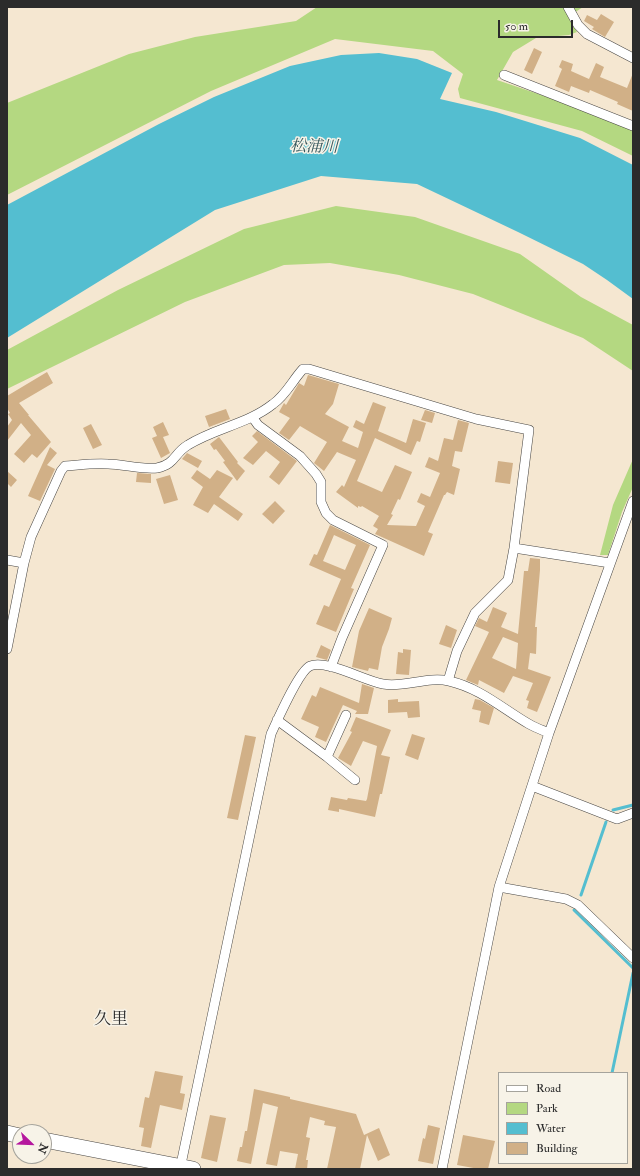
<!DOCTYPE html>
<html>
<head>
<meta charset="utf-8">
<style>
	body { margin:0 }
	#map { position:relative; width:640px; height:1176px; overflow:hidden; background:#f5e7d1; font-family:"IM FELL Double Pica",serif }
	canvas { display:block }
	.frame { position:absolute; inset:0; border:8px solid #2b2b2b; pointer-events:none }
	.legend { position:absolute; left:498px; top:1072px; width:130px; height:92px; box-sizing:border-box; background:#f7f3e8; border:1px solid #a5a39c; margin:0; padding:5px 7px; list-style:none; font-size:12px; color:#2b2b2b }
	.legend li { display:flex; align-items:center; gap:8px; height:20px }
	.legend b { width:20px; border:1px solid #a5a39c }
	.north { position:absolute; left:12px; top:1124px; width:40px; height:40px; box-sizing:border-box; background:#f7f3e8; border:1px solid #a5a39c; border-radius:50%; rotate:113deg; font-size:11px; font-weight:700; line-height:16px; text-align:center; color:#2b2b2b }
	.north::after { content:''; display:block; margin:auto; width:14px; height:18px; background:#b5179e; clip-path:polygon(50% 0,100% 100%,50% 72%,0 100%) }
	.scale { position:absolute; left:498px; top:20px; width:75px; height:18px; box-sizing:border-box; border:2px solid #2b2b2b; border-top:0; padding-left:5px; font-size:12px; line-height:14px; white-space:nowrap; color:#2b2b2b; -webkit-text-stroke:3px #f7f3e8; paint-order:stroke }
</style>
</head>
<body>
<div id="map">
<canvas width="640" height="1176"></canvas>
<div class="frame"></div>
<ul class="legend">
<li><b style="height:5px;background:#fff"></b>Road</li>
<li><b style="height:11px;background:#b4d881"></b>Park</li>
<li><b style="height:11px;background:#54bed0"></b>Water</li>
<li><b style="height:11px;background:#d1b087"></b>Building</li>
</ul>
<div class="north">N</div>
<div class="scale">50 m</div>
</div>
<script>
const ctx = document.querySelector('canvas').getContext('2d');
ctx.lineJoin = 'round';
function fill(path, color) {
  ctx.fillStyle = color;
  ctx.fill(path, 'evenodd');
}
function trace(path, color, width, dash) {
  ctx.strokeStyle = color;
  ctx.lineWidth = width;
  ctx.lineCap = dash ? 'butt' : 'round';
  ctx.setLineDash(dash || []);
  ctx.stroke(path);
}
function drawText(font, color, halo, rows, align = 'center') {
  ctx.font = font + ' "IM FELL Double Pica","Noto Serif JP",serif';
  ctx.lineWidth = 3;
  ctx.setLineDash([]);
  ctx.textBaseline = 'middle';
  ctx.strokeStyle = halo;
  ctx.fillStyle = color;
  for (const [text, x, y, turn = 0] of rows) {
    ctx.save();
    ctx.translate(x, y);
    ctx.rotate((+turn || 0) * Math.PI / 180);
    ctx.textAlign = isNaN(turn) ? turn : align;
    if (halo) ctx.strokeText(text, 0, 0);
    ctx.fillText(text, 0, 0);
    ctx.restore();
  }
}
fill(new Path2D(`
	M317,7H583L568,17L577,32L569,35L536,38L513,52L497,80L559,101L633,130V156L582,131L460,98L458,89L463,74L433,51L335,39L211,91L7,195V103L129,54L195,37L296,21Z
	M336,206L415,217L520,254L581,297L633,325V371L583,338L473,294L399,275L330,263L284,265L185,302L7,389V350L118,290L244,229Z
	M633,459V487L622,512L608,555H600L613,505Z`), '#b4d881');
fill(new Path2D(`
	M379,53L417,59L452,73L440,99L496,112L580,138L633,165V299L607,280L583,264L518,232L417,184L321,176L215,210L7,338V205L159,124L214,97L290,66L341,55Z`), '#54bed0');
trace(new Path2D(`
	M613,810L633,805
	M581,895L606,822
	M574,910L633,968
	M612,1073L633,973`), '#54bed0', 3);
fill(new Path2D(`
	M601,14L614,22L605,37L592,29L594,27L584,21L587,15L597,20Z
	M534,48L542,52L532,74L524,70Z
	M562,60L573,64L571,71L589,79L596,63L604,67L600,77L627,88L633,73V111L617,104L618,102L590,90L589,93L571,86L569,92L555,86L562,69L559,67Z
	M47,372L53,383L19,403L29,415H28L51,442L37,458L32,454L24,463L14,454L31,435L21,423L7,441V427L12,420L8,414L10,413L7,408V396Z
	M308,375L339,384L333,404L325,414L349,427L342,441L358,448L363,432L353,427L356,420L364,424L373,402L386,407L378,431L406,443L413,419L426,423L420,442L417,441L411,455L375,438L357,481L382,492L395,465L412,472L400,500L398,499L391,514L393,515L387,525L416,526L425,506L417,502L421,493L430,497L440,473L425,467L429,457L438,461L444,438L453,440L458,420L469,423L462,452L455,451L452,466L460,469L454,495L447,492L445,495H444L428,532L433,534L424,556L375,534L378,529L373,526L379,516L362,506L361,507L358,506V508L336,492L342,485L344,487L356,460L337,452L324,471L314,463L327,442L300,426L289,440L279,433L290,418L279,412L284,403L286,405L299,383L304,386Z
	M226,409L230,419L209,427L205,416Z
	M425,410L435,413L432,423L421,420Z
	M163,422L169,435L163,437L170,453L161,458L152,438L157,436L153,427Z
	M91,424L102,445L93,449L83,428Z
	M257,431L297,461L279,485L269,477L280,462L266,451L253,465L243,458L258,442L252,436Z
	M219,437L238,462L237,463L245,471L237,481L223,462L225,461L216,449L214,450L210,444Z
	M50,447L57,453L47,465L55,469L40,501L28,496Z
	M187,453L202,461L198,468L182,459Z
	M498,461L513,463L510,484L495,482Z
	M197,470L210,479L217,470L233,478L219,497L243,514L238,521L214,504L208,513L193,505L203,487L191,478Z
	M7,471L17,480L11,487L7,483Z
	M137,473L151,474V483L136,482Z
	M170,475L178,500L164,504L156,479Z
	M275,501L285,511L273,524L262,514Z
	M330,525L370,545L351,588L354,589L336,632L316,624L324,605L329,607L341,579L309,565L314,554L317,555ZM334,535L356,545L345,570L323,561Z
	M530,558L540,559V570L535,627H537L536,654L530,653L528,669L551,677L537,712L527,708L529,701L526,700L533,683L513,676L504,693L479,680L478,685L466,680L489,632L475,626L479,618L487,622L493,607L507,613L501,627L518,634L524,571H528ZM503,637L518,643L516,669L492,658Z
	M369,608L392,618L389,629L382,647L378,670L369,668L368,671L352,667L359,631Z
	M446,625L457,630L451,648L439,644Z
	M321,645L331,650L327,660L316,657Z
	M403,649L411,650L409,675L396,674L398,652L403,653Z
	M362,684L374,688L368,714H355L357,711L343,705L326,742L315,737L319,727L301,719L312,695L316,697L320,687L359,703Z
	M398,699V702L419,701L420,717L408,718L407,712L388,713V700Z
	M475,699L480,700L494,708L489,725L479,722L481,711L472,709Z
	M356,717L391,730L381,755L390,757L382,794H380L375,817L339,809V812L328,810L331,797L347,800L348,798L366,801L367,799L377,746L363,741L351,766L338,758L352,732L350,731Z
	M412,734L425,738L418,760L405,755Z
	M245,735L256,737L238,820L227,818Z
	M155,1071L183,1076L180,1093L185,1094L182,1110L160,1105L151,1148L141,1146L144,1128L139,1127L145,1097L149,1098Z
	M254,1089L290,1097V1099L356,1114L364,1135L379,1128L390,1155L378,1161L367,1135L360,1169H327L336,1127L324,1125L325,1121L310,1117L306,1137L310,1138L306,1160H308L307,1169H295L298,1154L280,1151L277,1166L266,1164L278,1107L263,1103L251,1164L237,1161L240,1147H242L245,1131H247Z
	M210,1115L226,1118L217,1162L201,1158Z
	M428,1125L440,1128L433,1164L418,1161L423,1138L425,1139Z
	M463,1135L495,1141L488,1169H479L457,1165Z`), '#d1b087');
const street = new Path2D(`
	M568,7L578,25L587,34L633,58
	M504,75L633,126
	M253,418L258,425L300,456L316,474L321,482V502L326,513L333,520L383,545L342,638L331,667
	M514,548L610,563
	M7,560L24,563
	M7,649L24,563L31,537L61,471L65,466C79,465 94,463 108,464C122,464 144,470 157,468C176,464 174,453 188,445C215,428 248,424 273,404C286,395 292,381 303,369H309L476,419L529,430L514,548L508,580L475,613L457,651L448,681
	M277,720L327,757L355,780
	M327,757L346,715
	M532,786L617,819L633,813
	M499,887L566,899L578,905L633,958
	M180,1169L271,734C277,721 299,671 310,666C326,659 365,681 383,684C405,688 427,676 449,681C480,688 503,709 529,724C536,728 542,730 549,733
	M442,1169L499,887L549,733L633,501`);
const primary = new Path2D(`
	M7,1133L20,1136
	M44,1140L193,1169`);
trace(street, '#494744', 10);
trace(primary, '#494744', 16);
trace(street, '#fff', 9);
trace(primary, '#fff', 15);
drawText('italic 16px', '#37575d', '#f7f3e8', [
	["松浦川",314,148,1]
]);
drawText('17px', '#2b2b2b', '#f7f3e8', [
	["久里",111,1020]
]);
</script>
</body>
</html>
